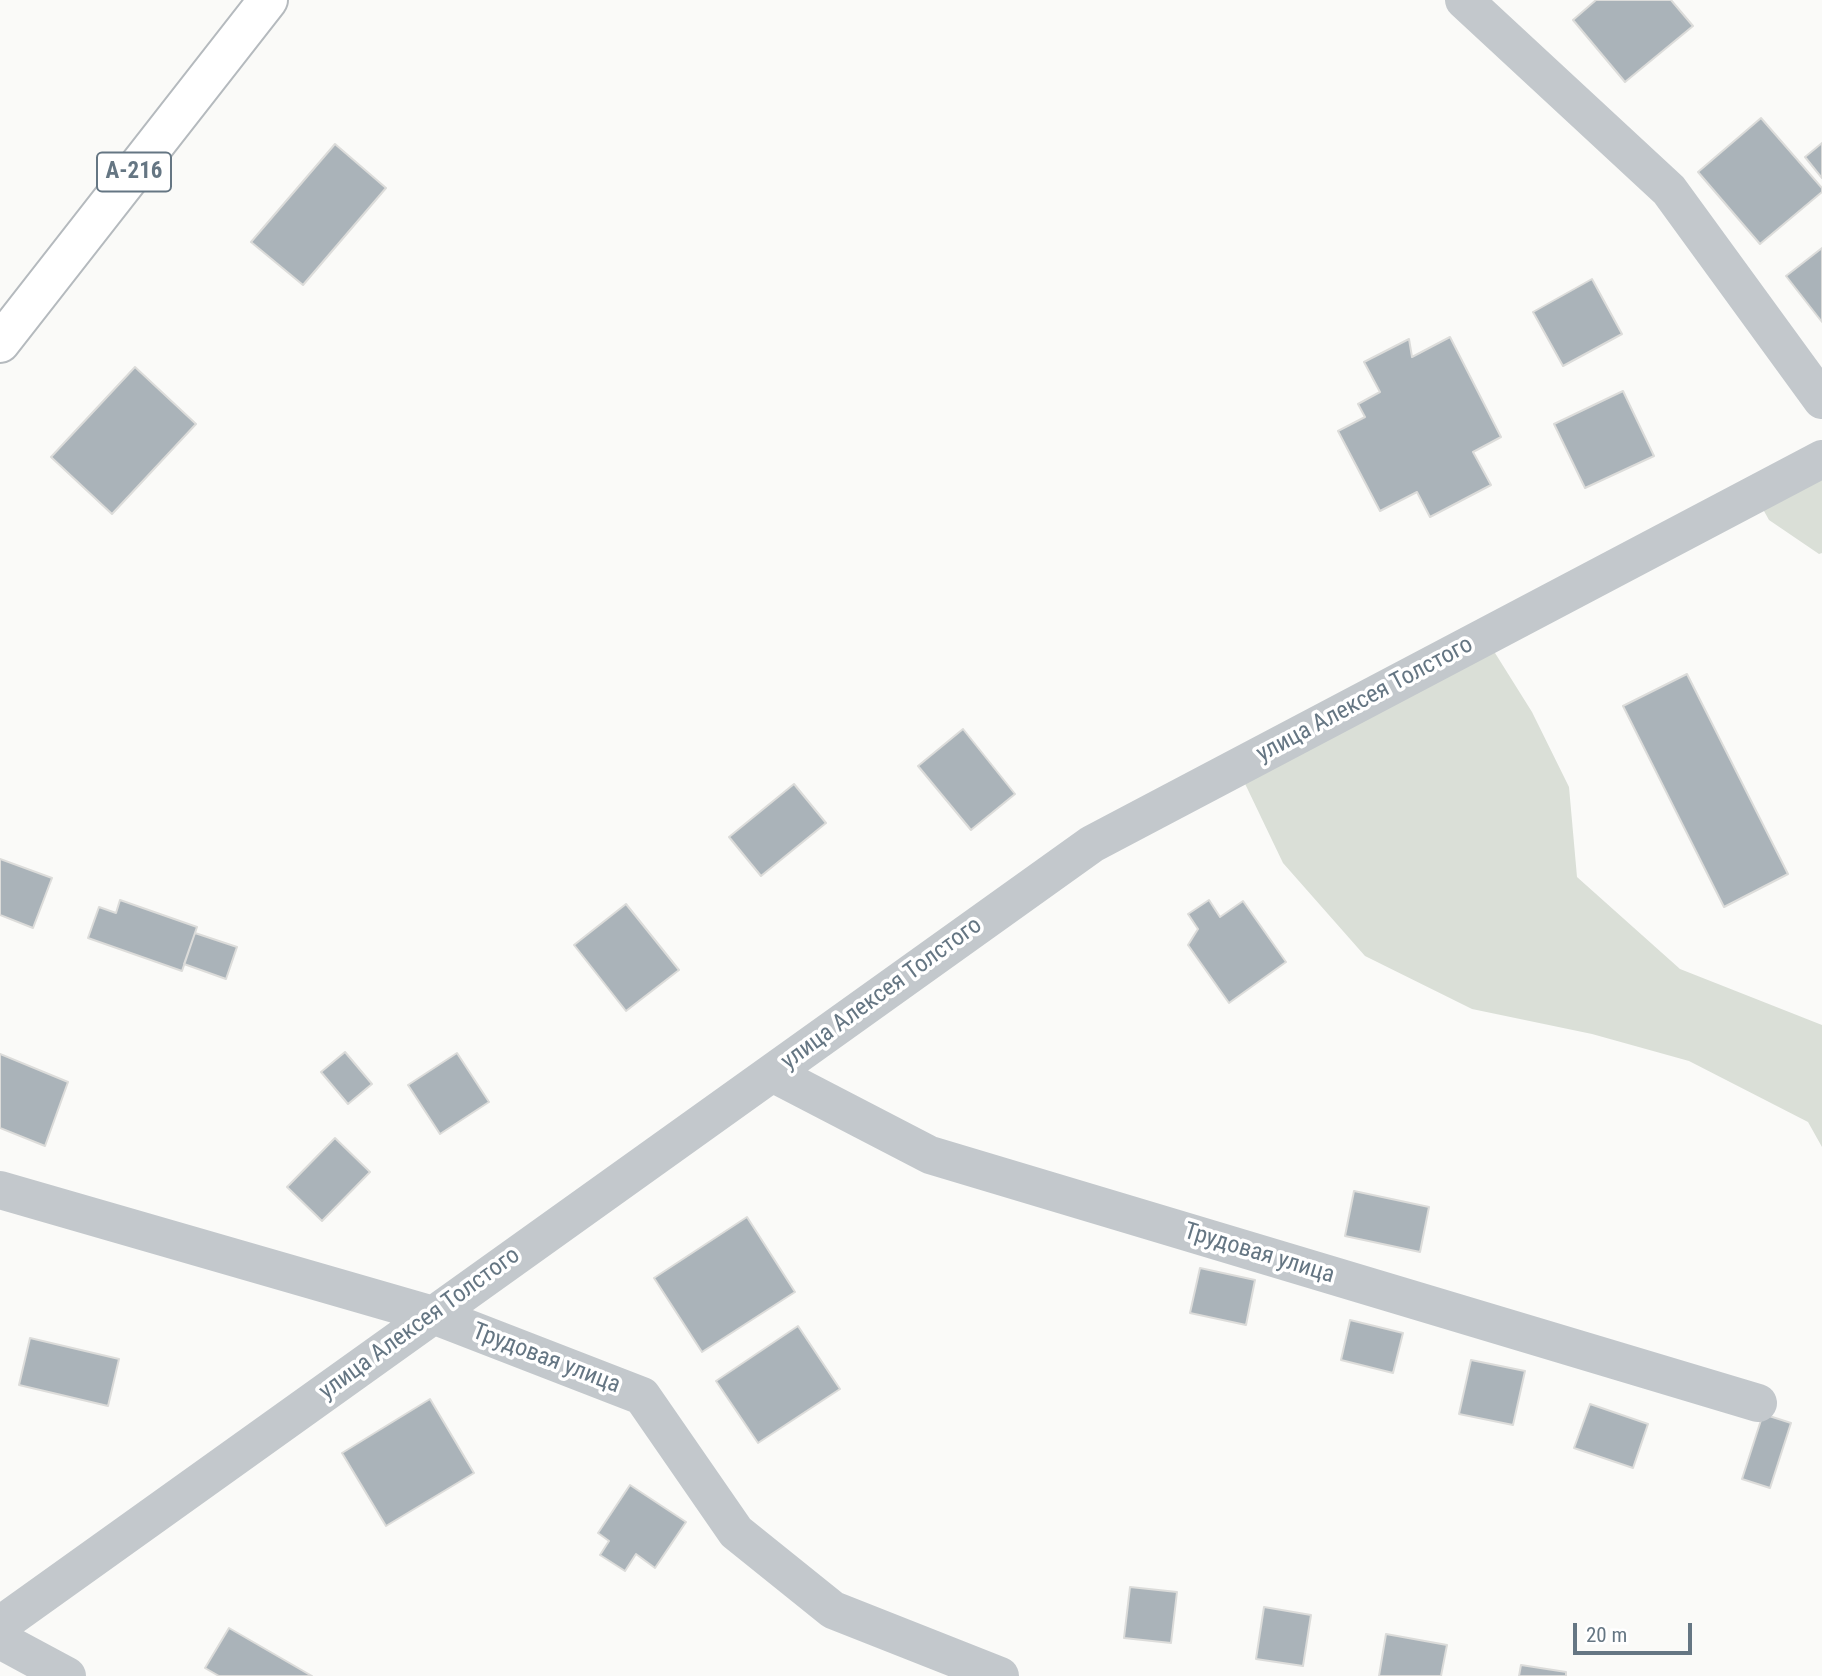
<!DOCTYPE html>
<html>
<head>
<meta charset="utf-8">
<style>
	body { margin:0 }
	#map { position:relative; width:1822px; height:1676px; overflow:hidden; background:#fafaf8; font-family:"Roboto Condensed",sans-serif }
	canvas { display:block }
	.scale { position:absolute; left:1573px; top:1623px; width:119px; height:32px; box-sizing:border-box; border:4px solid #657683; border-top:0; padding-left:9px; font-size:21px; line-height:24px; white-space:nowrap; color:#657683; -webkit-text-stroke:5px #fff; paint-order:stroke }
</style>
</head>
<body>
<div id="map">
<canvas width="1822" height="1676"></canvas>
<div class="scale">20 m</div>
</div>
<script>
const ctx = document.querySelector('canvas').getContext('2d');
ctx.lineJoin = 'round';
function fill(path, color) {
  ctx.fillStyle = color;
  ctx.fill(path, 'evenodd');
}
function trace(path, color, width, dash) {
  ctx.strokeStyle = color;
  ctx.lineWidth = width;
  ctx.lineCap = dash ? 'butt' : 'round';
  ctx.setLineDash(dash || []);
  ctx.stroke(path);
}
function drawText(font, color, halo, rows, align = 'center') {
  ctx.font = font + ' "Roboto Condensed",sans-serif';
  ctx.lineWidth = 7;
  ctx.setLineDash([]);
  ctx.textBaseline = 'middle';
  ctx.strokeStyle = halo;
  ctx.fillStyle = color;
  for (const [text, x, y, turn = 0] of rows) {
    ctx.save();
    ctx.translate(x, y);
    ctx.rotate((+turn || 0) * Math.PI / 180);
    ctx.textAlign = isNaN(turn) ? turn : align;
    if (halo) ctx.strokeText(text, 0, 0);
    ctx.fillText(text, 0, 0);
    ctx.restore();
  }
}
fill(new Path2D(`
	M1822,459V553L1819,554L1769,520L1755,495Z
	M1485,637L1532,712L1569,787L1577,877L1680,969L1822,1025V1147L1808,1122L1689,1061L1592,1034L1472,1009L1365,956L1283,863L1237,767Z`), '#dadfd7');
const building = new Path2D(`
	M1596,0H1671L1693,26L1625,82L1573,20Z
	M1761,118L1822,188V192L1760,244L1698,172Z
	M1822,143V178L1805,157Z
	M335,144L386,188L303,285L251,242Z
	M1822,248V322L1786,276Z
	M1592,279L1622,334L1563,366L1533,312Z
	M1450,337L1501,437L1473,452L1491,485L1430,517L1417,492L1380,511L1338,431L1365,417L1358,404L1380,392L1364,362L1409,339L1412,357Z
	M135,367L196,424L112,514L51,457Z
	M1623,391L1654,456L1585,488L1554,424Z
	M1687,674L1788,874L1724,907L1623,706Z
	M963,729L1015,794L971,830L918,766Z
	M794,784L826,823L761,876L729,837Z
	M0,859L52,878L33,928L0,915Z
	M120,900L197,927L182,971L88,938L99,907L116,913Z
	M1209,900L1220,917L1243,901L1286,962L1229,1003L1188,945L1198,929L1188,914Z
	M626,904L679,970L626,1011L574,945Z
	M195,933L237,947L226,979L184,964Z
	M345,1052L372,1084L348,1104L321,1072Z
	M457,1053L489,1102L440,1134L408,1085Z
	M0,1054L68,1082L45,1146L0,1128Z
	M335,1138L370,1172L322,1221L287,1187Z
	M1354,1191L1429,1207L1420,1252L1345,1236Z
	M747,1217L795,1292L702,1352L654,1278Z
	M1200,1268L1255,1280L1246,1325L1190,1313Z
	M1350,1320L1403,1333L1393,1373L1341,1360Z
	M798,1326L840,1389L758,1443L716,1381Z
	M30,1338L119,1359L108,1406L19,1385Z
	M1471,1360L1525,1371L1513,1425L1459,1414Z
	M430,1399L474,1473L386,1526L342,1453Z
	M1590,1404L1648,1424L1633,1468L1574,1448Z
	M1763,1414L1791,1423L1770,1488L1742,1479Z
	M630,1485L686,1522L655,1568L636,1554L625,1571L600,1555L609,1541L598,1533Z
	M1130,1587L1177,1592L1171,1643L1124,1638Z
	M1264,1607L1311,1615L1303,1666L1256,1659Z
	M229,1628L312,1676H219L205,1668Z
	M1386,1634L1447,1645L1441,1676H1379Z
	M1521,1665L1566,1672V1676H1519Z`);
fill(building, '#aab3b9');
trace(building, '#dcdcda', 2);
const major = new Path2D(`
	M0,343L268,0`);
trace(major, '#b5babe', 42);
trace(new Path2D(`
	M1464,0L1669,190L1822,400
	M772,1073L930,1155L1758,1403
	M0,1190L433,1315L642,1396L736,1532L833,1610L1000,1676
	M0,1625L1092,844L1822,459
	M0,1640L67,1676`), '#c3c8cc', 38);
trace(major, '#fff', 38);
for (const [x, y, w] of [
	[134,172,74]
]) {
  const box = new Path2D();
  box.roundRect(x - w / 2, y - 19.5, w, 39, 5);
  ctx.fillStyle = '#fff';
  ctx.fill(box);
  trace(box, '#657683', 2);
}
drawText('bold 23px', '#657683', null, [
	["А-216",134,172]
]);
drawText('24px', '#657683', '#fff', [
	["улица Алексея Толстого",1365,700,-28],
	["улица Алексея Толстого",882,994,-36],
	["Трудовая улица",1259,1254,17],
	["улица Алексея Толстого",420,1324,-36],
	["Трудовая улица",546,1359,21]
]);
</script>
</body>
</html>
